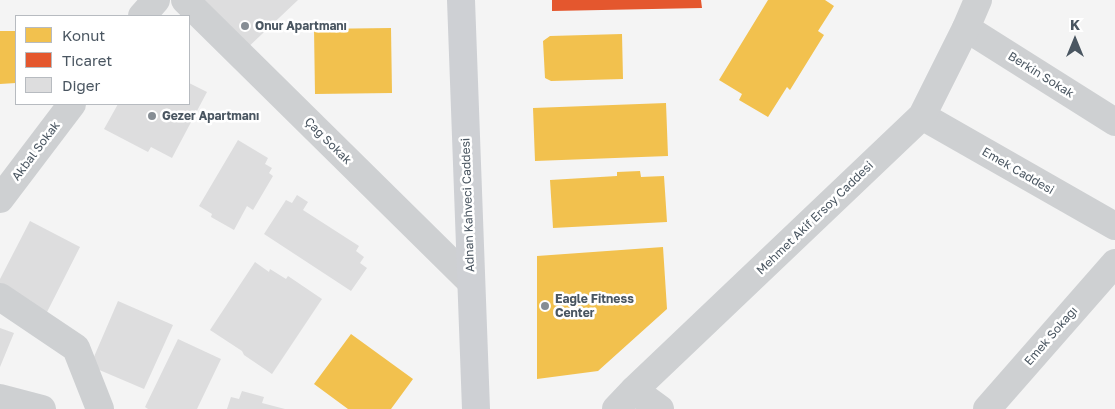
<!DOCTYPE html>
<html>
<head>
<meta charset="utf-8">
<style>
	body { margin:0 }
	#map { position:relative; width:1115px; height:409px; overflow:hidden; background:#f4f4f4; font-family:"Golos Text",sans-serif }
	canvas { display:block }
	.legend { position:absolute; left:15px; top:15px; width:175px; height:90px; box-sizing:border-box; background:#fff; border:1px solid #b7bbc0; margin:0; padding:6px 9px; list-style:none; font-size:15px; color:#4a5661 }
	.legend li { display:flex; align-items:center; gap:10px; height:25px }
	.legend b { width:25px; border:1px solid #b7bbc0 }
	.north { position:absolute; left:1050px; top:15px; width:50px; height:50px; -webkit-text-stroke:4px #fff; paint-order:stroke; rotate:0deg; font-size:14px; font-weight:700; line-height:20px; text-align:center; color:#4a5661 }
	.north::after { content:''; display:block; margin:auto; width:18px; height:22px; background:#4a5661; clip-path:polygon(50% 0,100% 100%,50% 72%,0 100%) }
</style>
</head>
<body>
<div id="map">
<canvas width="1115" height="409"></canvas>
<ul class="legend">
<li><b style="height:14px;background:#f2c14e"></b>Konut</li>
<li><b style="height:14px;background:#e4572e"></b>Ticaret</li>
<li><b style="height:14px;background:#ddddde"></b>Diğer</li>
</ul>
<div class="north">K</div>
</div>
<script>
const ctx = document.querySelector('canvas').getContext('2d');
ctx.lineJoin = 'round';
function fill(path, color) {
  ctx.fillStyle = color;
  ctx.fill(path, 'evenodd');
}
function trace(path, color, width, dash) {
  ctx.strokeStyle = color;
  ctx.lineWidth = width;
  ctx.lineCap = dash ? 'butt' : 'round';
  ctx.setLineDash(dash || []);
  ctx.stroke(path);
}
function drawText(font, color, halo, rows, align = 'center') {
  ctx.font = font + ' "Golos Text",sans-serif';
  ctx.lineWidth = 5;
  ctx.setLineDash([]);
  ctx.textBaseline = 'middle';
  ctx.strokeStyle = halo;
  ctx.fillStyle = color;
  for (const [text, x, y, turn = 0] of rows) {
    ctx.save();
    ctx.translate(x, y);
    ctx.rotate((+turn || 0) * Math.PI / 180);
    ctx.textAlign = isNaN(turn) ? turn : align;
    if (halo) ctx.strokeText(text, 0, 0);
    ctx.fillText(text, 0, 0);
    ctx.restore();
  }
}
fill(new Path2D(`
	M768,0H825L834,6L818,31L824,35L790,90L787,87L768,117L739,100L742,94L719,80Z
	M391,28L392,93L315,94L314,29Z
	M0,31H16V83L0,84Z
	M622,34L623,79L551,81L545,78L543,41L550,36Z
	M666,103L668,156L535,161L533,108Z
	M640,171L641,177L664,176L667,222L553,228L550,180L617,176V172Z
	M663,247L667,309L598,371L537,379V256Z
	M351,334L413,379L391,409H348L314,384Z`), '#f2c14e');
fill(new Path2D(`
	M552,0H701L702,8L552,11Z`), '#e4572e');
fill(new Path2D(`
	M195,0H298L243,52Z
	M189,83L207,92L172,158L151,147L148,152L104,129L118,104H189Z
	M238,140L268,158L265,164L272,168L269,173L273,176L253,210L247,206L234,230L211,217L212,214L199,206Z
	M297,195L308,202L303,210L359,246L356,251L364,257L360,263L367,268L351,291L264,234L286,200L292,203Z
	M30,221L80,247L46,314L0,291V279Z
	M255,262L269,272L270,269L286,279L288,276L322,299L272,374L244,355L242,351L210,330Z
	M118,301L173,325L144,389L90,366Z
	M0,328L14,333L0,367Z
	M178,339L221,359L197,409H148L145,407Z
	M242,391L264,397L262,403L285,409H227L231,397L239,399Z`), '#ddddde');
trace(new Path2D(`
	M185,0L471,282
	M142,16L156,0
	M966,28L1115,122
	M922,116L1115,226
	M0,199L72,104
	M0,297L76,348L100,409
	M634,390L660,409
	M0,398L42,409
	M987,409L1115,263`), '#ced0d2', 28);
trace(new Path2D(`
	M616,409L634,390L922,116L966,28L978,0`), '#ced0d2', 28);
trace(new Path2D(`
	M461,0L476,409`), '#ced0d4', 28);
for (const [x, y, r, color] of [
	[245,26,5,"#868d94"],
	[152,116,5,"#868d94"],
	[545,306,5,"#868d94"]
]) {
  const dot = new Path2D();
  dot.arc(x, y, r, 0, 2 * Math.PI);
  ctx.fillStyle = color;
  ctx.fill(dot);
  trace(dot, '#fff', 2);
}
drawText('bold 12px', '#4a5661', '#fff', [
	["Onur Apartmanı",255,26],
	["Gezer Apartmanı",162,116],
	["Eagle Fitness",555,299],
	["Center",555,313]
], 'left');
drawText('12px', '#4a5661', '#fff', [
	["Berkin Sokak",1041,75,32],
	["Çağ Sokak",328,141,45],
	["Akbal Sokak",36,151,-53],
	["Emek Caddesi",1018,171,30],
	["Adnan Kahveci Caddesi",468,205,-92],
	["Mehmet Akif Ersoy Caddesi",815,218,-44],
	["Emek Sokağı",1051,336,-49]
]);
</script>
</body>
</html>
